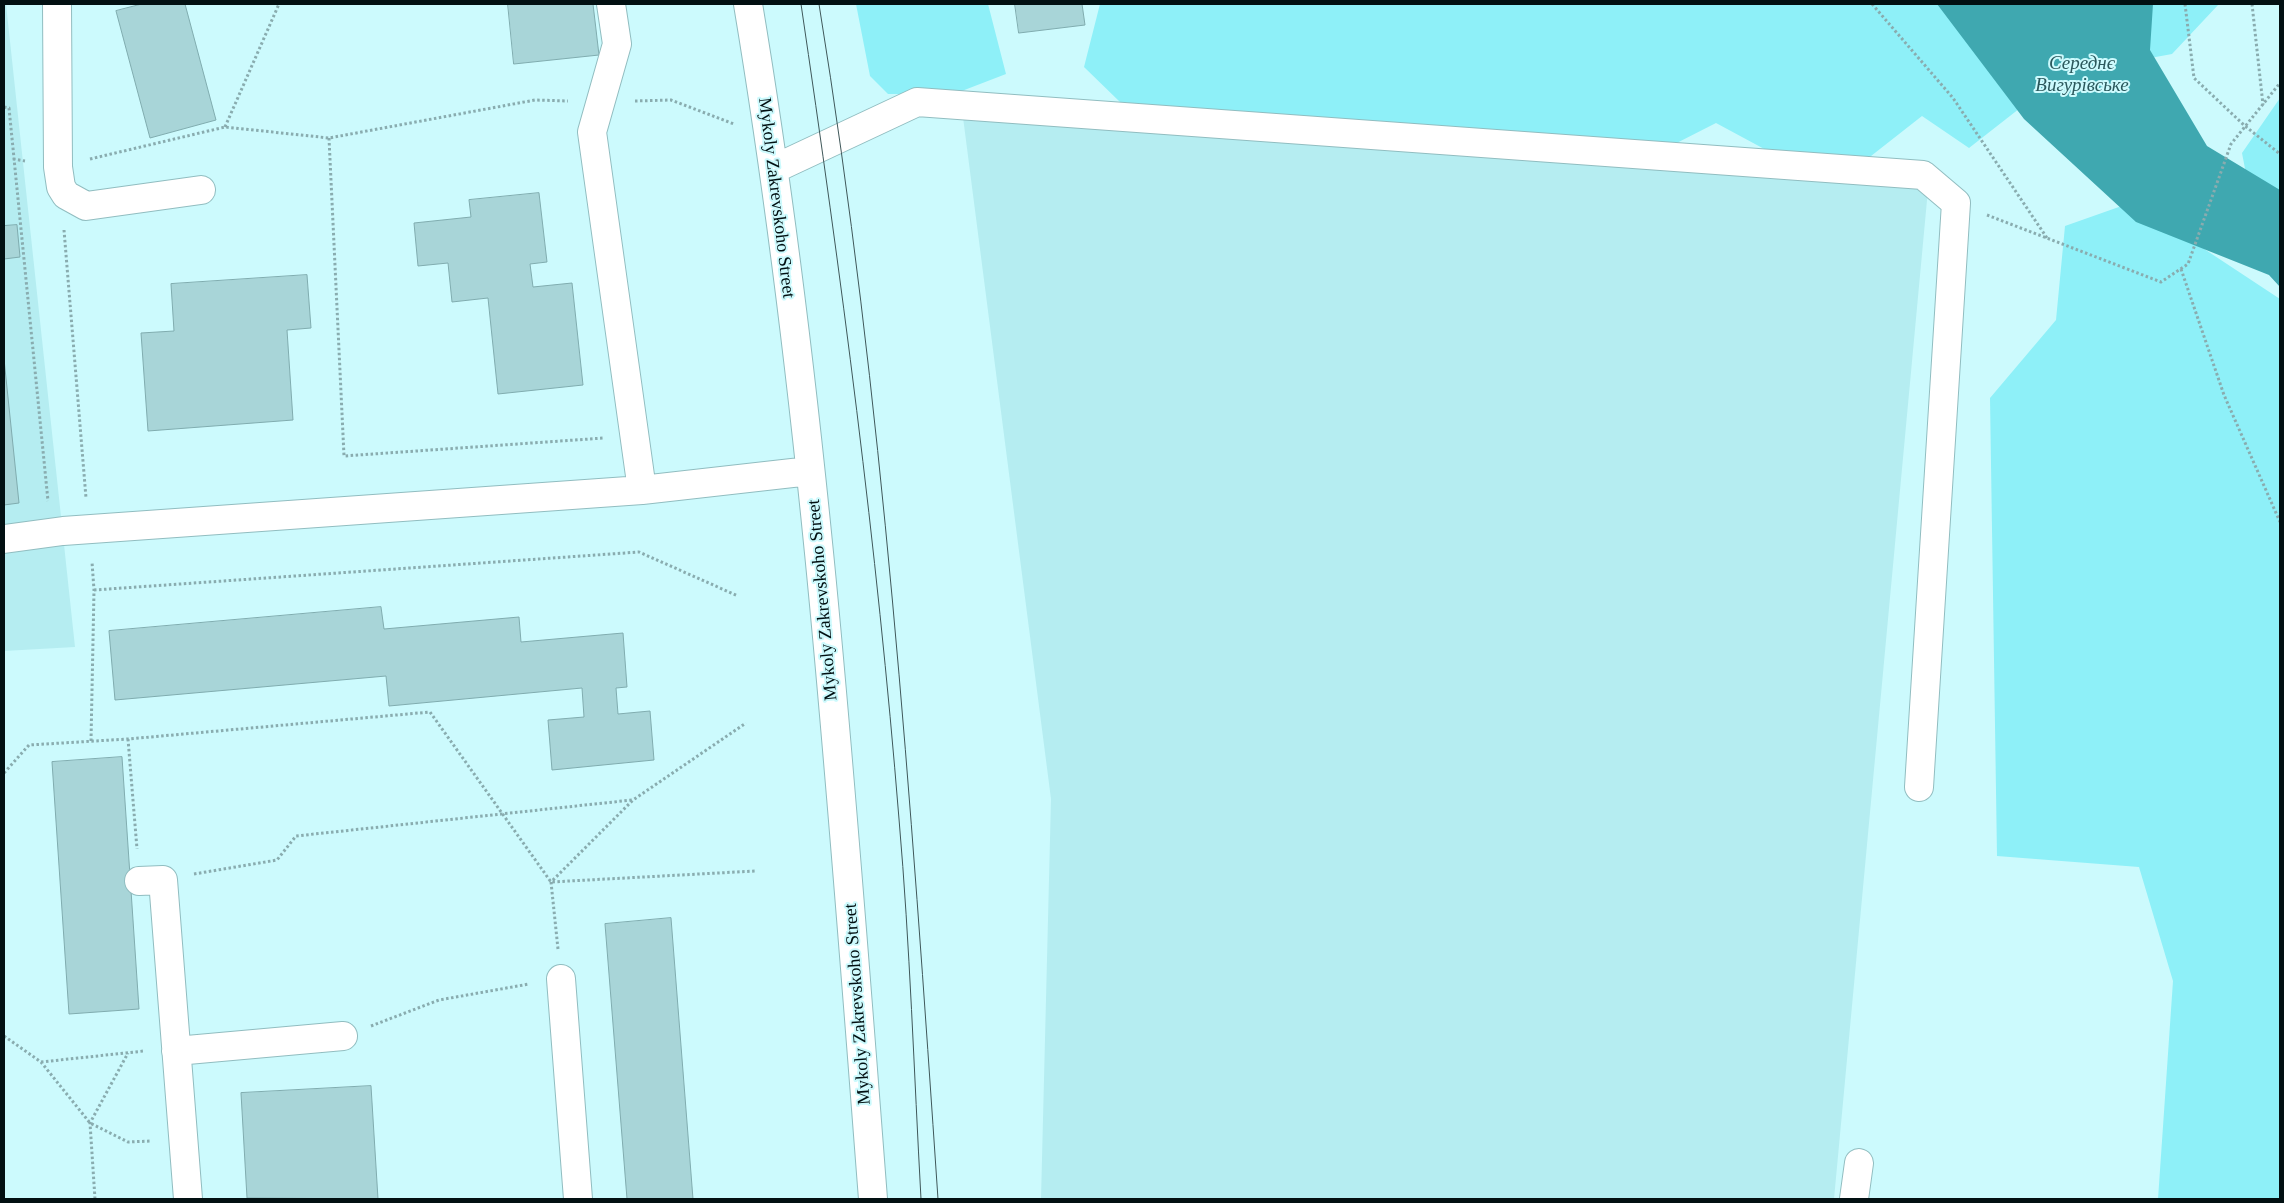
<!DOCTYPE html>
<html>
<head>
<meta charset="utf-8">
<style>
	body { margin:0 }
	#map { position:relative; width:2284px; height:1203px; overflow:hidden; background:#ccfafd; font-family:"Times New Roman",serif }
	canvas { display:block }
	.frame { position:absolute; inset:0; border:5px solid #021012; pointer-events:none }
</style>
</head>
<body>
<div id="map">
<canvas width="2284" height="1203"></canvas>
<div class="frame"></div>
</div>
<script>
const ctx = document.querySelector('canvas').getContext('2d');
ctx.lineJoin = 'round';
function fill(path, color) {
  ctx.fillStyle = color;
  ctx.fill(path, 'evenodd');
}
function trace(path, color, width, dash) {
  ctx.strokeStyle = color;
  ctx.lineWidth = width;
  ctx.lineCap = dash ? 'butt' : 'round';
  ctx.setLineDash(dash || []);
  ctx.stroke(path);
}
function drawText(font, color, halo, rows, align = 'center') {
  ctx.font = font + ' "Times New Roman",serif';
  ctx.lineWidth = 4;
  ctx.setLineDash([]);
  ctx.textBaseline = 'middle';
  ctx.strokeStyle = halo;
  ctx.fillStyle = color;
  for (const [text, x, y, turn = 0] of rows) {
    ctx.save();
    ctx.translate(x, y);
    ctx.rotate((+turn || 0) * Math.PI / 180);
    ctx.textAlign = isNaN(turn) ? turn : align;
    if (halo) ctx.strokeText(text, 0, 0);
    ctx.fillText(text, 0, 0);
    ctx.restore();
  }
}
fill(new Path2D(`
	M4,4H6L75,647L4,651Z
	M960,94L1930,168L1834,1199H1041L1051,799Z`), '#b5edf1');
fill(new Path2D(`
	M856,4H988L1006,74L954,94H888L870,76Z
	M1100,4H1949L2024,105L1969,148L1922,116L1857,167L1794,165L1716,123L1659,152L1120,102L1084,67Z
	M2130,4H2219L2172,54L2134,61Z
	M2280,98V201L2247,179L2242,153Z
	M2133,202L2280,299V1199H2158L2173,981L2139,867L1997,856L1990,398L2056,320L2065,226Z`), '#8ef0f8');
fill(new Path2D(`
	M1937,4H2153L2150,50L2207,146L2280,190V287L2269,275L2136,222L2024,119Z`), '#3fa8b0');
const building = new Path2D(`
	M142,4H185L216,120L150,138L116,11Z
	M508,4H593L599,55L514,64Z
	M1015,4H1082L1085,25L1019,33Z
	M539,193L547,262L530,264L533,287L572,283L583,385L498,394L488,298L452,302L448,263L418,266L414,223L471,217L469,200Z
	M17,225L20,257L4,259V226Z
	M307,275L311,328L287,330L293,420L148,431L141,333L174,331L171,284Z
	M4,359L19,503L4,505Z
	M381,607L384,629L519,617L521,642L623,633L627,687L616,688L618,714L650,711L654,760L552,770L548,720L584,717L582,688L389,706L386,676L115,700L109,631Z
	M122,757L139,1009L69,1014L52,762Z
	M671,918L693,1199H627L605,924Z
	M371,1086L378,1199L247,1198L241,1093Z`);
fill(building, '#a8d5d8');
trace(building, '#80acaf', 1);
const minor = new Path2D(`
	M57,4L58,167L61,187L66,195L86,206L201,190
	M611,4L617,44L592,132L642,490
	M748,4C814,399 842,800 873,1199
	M774,169L917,102L1923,175L1956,203L1919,787
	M4,539L63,531L642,490L810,471
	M139,881L163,880L188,1199
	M561,979L578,1199
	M176,1051L343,1036
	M1854,1199L1859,1163`);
trace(minor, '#91bdc0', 30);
trace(new Path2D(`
	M1872,4L1953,98L2047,238
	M2185,4L2194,78L2245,126L2280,154
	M2252,4L2263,105
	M635,101L671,100L734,124
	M4,107L9,108L48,501
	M225,127L279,4
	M329,138L344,456L604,438
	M13,159L25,161
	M90,159L225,127L329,138L535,100L568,101
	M1987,215L2161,282L2188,264L2231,144L2280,83
	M64,230L86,498
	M2181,269L2224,395L2280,522
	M94,590L639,552L738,596
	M128,739L137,849
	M91,741L94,590L92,562
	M4,773L29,745L128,739L430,712L551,882L755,871
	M194,874L277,860L296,836L632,800
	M558,949L551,882L633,800L746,723
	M371,1026L439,1000L529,984
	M4,1036L41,1062L90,1123L128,1142L151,1141
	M41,1062L144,1051
	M95,1199L90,1123L128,1053`), '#89acaf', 3, [2.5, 2.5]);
trace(minor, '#fff', 28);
trace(new Path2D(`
	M801,4C841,275 877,546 899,819C910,946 914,1073 921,1199
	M819,4C883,399 911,800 938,1199`), '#3f5759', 1);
drawText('18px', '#021012', '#ccfafd', [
	["Mykoly Zakrevskoho Street",776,198,83],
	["Mykoly Zakrevskoho Street",823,600,-95],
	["Mykoly Zakrevskoho Street",858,1004,-94]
]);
drawText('italic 19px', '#2b585c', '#ccfafd', [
	["Середнє",2082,64],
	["Вигурівське",2082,86]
]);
</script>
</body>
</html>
